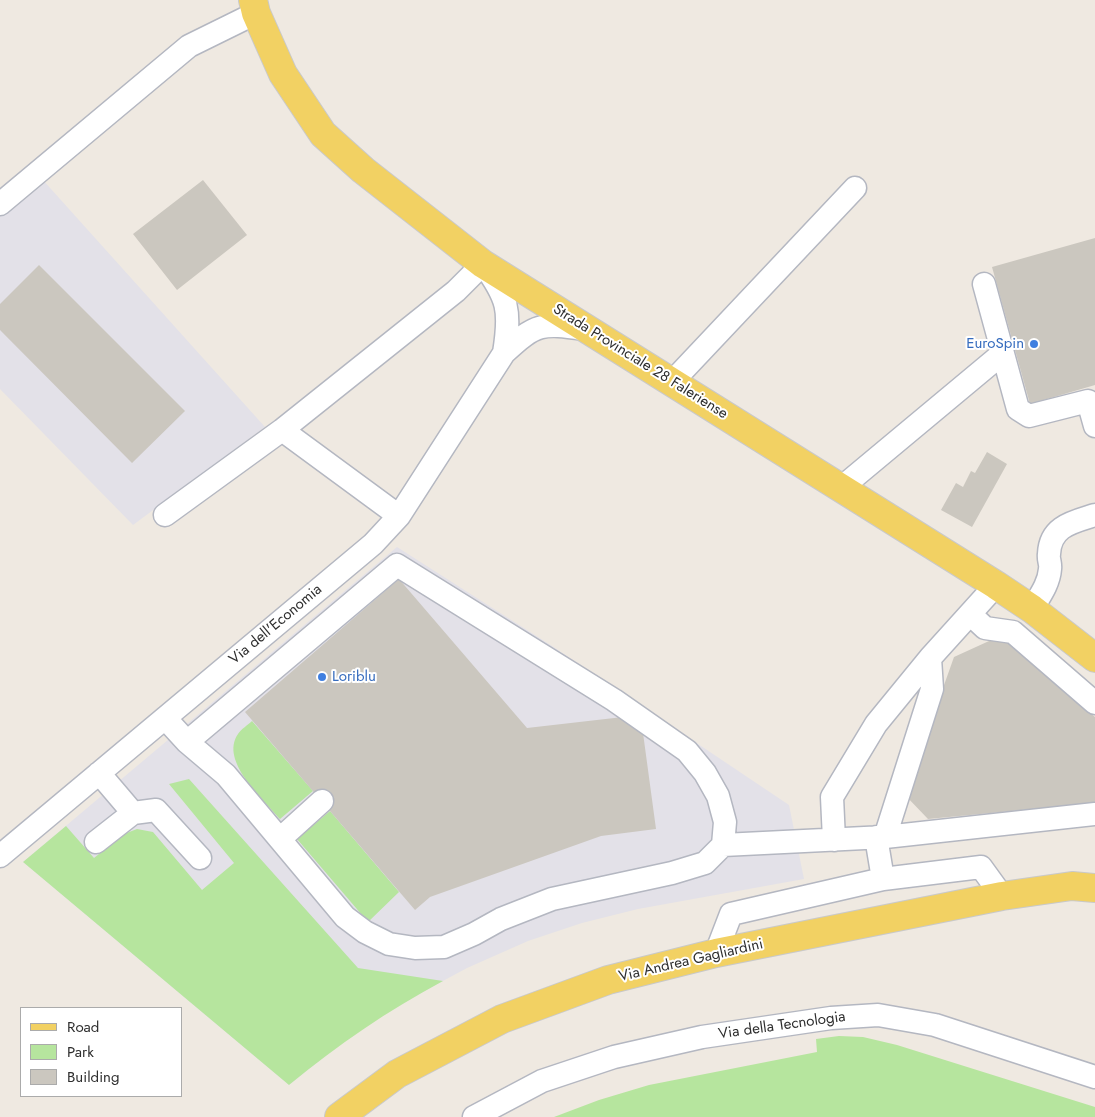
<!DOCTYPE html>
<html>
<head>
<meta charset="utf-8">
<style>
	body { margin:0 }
	#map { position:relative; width:1095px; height:1117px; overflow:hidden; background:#efe9e1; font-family:Jost,sans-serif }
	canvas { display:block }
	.legend { position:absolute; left:20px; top:1007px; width:162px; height:90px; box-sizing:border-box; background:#fff; border:1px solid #ababab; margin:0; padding:6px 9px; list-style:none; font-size:15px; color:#2e2e2e }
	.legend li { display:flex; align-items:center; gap:10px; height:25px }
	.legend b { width:25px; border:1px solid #ababab }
</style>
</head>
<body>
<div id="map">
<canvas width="1095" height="1117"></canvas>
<ul class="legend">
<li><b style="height:6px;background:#f2d163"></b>Road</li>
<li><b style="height:14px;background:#b6e59e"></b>Park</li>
<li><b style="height:14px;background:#cbc7bf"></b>Building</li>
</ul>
</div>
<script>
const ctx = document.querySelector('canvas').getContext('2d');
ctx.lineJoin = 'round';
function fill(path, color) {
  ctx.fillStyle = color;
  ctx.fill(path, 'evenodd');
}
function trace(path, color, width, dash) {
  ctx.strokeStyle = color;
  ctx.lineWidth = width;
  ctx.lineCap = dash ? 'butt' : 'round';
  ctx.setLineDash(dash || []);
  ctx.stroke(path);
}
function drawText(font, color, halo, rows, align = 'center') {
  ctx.font = font + ' Jost,sans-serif';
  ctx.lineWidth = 4;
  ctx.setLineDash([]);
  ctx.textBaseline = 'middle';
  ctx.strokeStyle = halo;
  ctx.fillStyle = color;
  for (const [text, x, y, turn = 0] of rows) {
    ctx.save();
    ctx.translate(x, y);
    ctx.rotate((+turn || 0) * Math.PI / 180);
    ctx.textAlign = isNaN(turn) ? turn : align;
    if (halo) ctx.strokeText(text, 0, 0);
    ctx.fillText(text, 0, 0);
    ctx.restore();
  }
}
fill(new Path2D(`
	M42,179L265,427L133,525L0,389V214Z
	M397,547L552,646L789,805L804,879L638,909L582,923L528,941L467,968L391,1009L335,1048L289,1085L23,862Z`), '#e3e1e8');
fill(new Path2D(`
	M252,721L313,791L280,819C264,800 219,761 238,734C241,729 248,725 252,721Z
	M189,779L358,968L443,981C387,1011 339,1044 289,1085L23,862L66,826L94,858L124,834L137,829L153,832L202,890L234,863L169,784Z
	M330,811L399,892L368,922L297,839Z
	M839,1036L863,1037L897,1045L1095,1107V1117H554L599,1100L649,1085L817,1052L816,1039Z`), '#b6e59e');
fill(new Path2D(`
	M203,180L247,235L177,290L133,234Z
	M1095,238V385L1030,404L992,267Z
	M39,265L185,411L132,463L0,330V304Z
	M987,452L1007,464L972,527L941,510L956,483L963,487L971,471L975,473Z
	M399,579L527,728L623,717L643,733L656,829L601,836L430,897L415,910L245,712Z
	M1000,636L1095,717V803L928,819L905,795L954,657Z`), '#cbc7bf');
const minor = new Path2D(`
	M0,204L189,46L256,13
	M984,284L1018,409L1029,416L1088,401L1095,426
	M672,382L855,188
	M282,430L399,516
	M841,488L1003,353
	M165,515L282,430L456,291L483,264C508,298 511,310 504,353
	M1032,609C1039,597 1049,584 1050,569C1051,564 1048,559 1049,554C1050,526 1073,522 1095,515
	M970,614L985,628L1013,632L1095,703
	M930,658L996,585
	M165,718L187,742L226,775L345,917L365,932L389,944L415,948L444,947L474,934L501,919L552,899L672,873L705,863L723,845L725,822L718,796L705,773L687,751L614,700L397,565L187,742
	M99,773L133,813
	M876,837L883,879
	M280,839L322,801
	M834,840L832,797L876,724L930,658L932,689L885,837
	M96,842L133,813L156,810L200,858
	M723,845L885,837L1095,814
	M0,856L373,544L399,516L504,353C536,323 542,323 584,329
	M716,953L731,914L883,879L981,867L1002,896
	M474,1117L542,1081L614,1057L702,1037L831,1018L878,1015L935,1025L1095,1077`);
const major = new Path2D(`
	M253,0L256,13L283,74L323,134L363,170L483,264L996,585L1032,609L1095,658
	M339,1117L397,1074L502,1019L608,980L716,953L1002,896L1072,886L1095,888`);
trace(minor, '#b4b7c1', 25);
trace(major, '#c9c9c9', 30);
trace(minor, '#fff', 22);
trace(major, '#f2d163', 28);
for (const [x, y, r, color] of [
	[1034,344,5,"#3f7fe0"],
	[322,677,5,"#3f7fe0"]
]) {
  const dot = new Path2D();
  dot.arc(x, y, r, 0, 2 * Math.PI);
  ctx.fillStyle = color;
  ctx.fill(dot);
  trace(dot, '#fff', 2);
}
drawText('15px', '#366cbe', '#fff', [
	["EuroSpin",1024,344],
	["Loriblu",332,677,"left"]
], 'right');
drawText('15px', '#2e2e2e', '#fff', [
	["Strada Provinciale 28 Faleriense",640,362,32],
	["Via dell'Economia",276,625,-40],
	["Via Andrea Gagliardini",691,961,-13],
	["Via della Tecnologia",782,1026,-8]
]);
</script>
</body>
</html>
